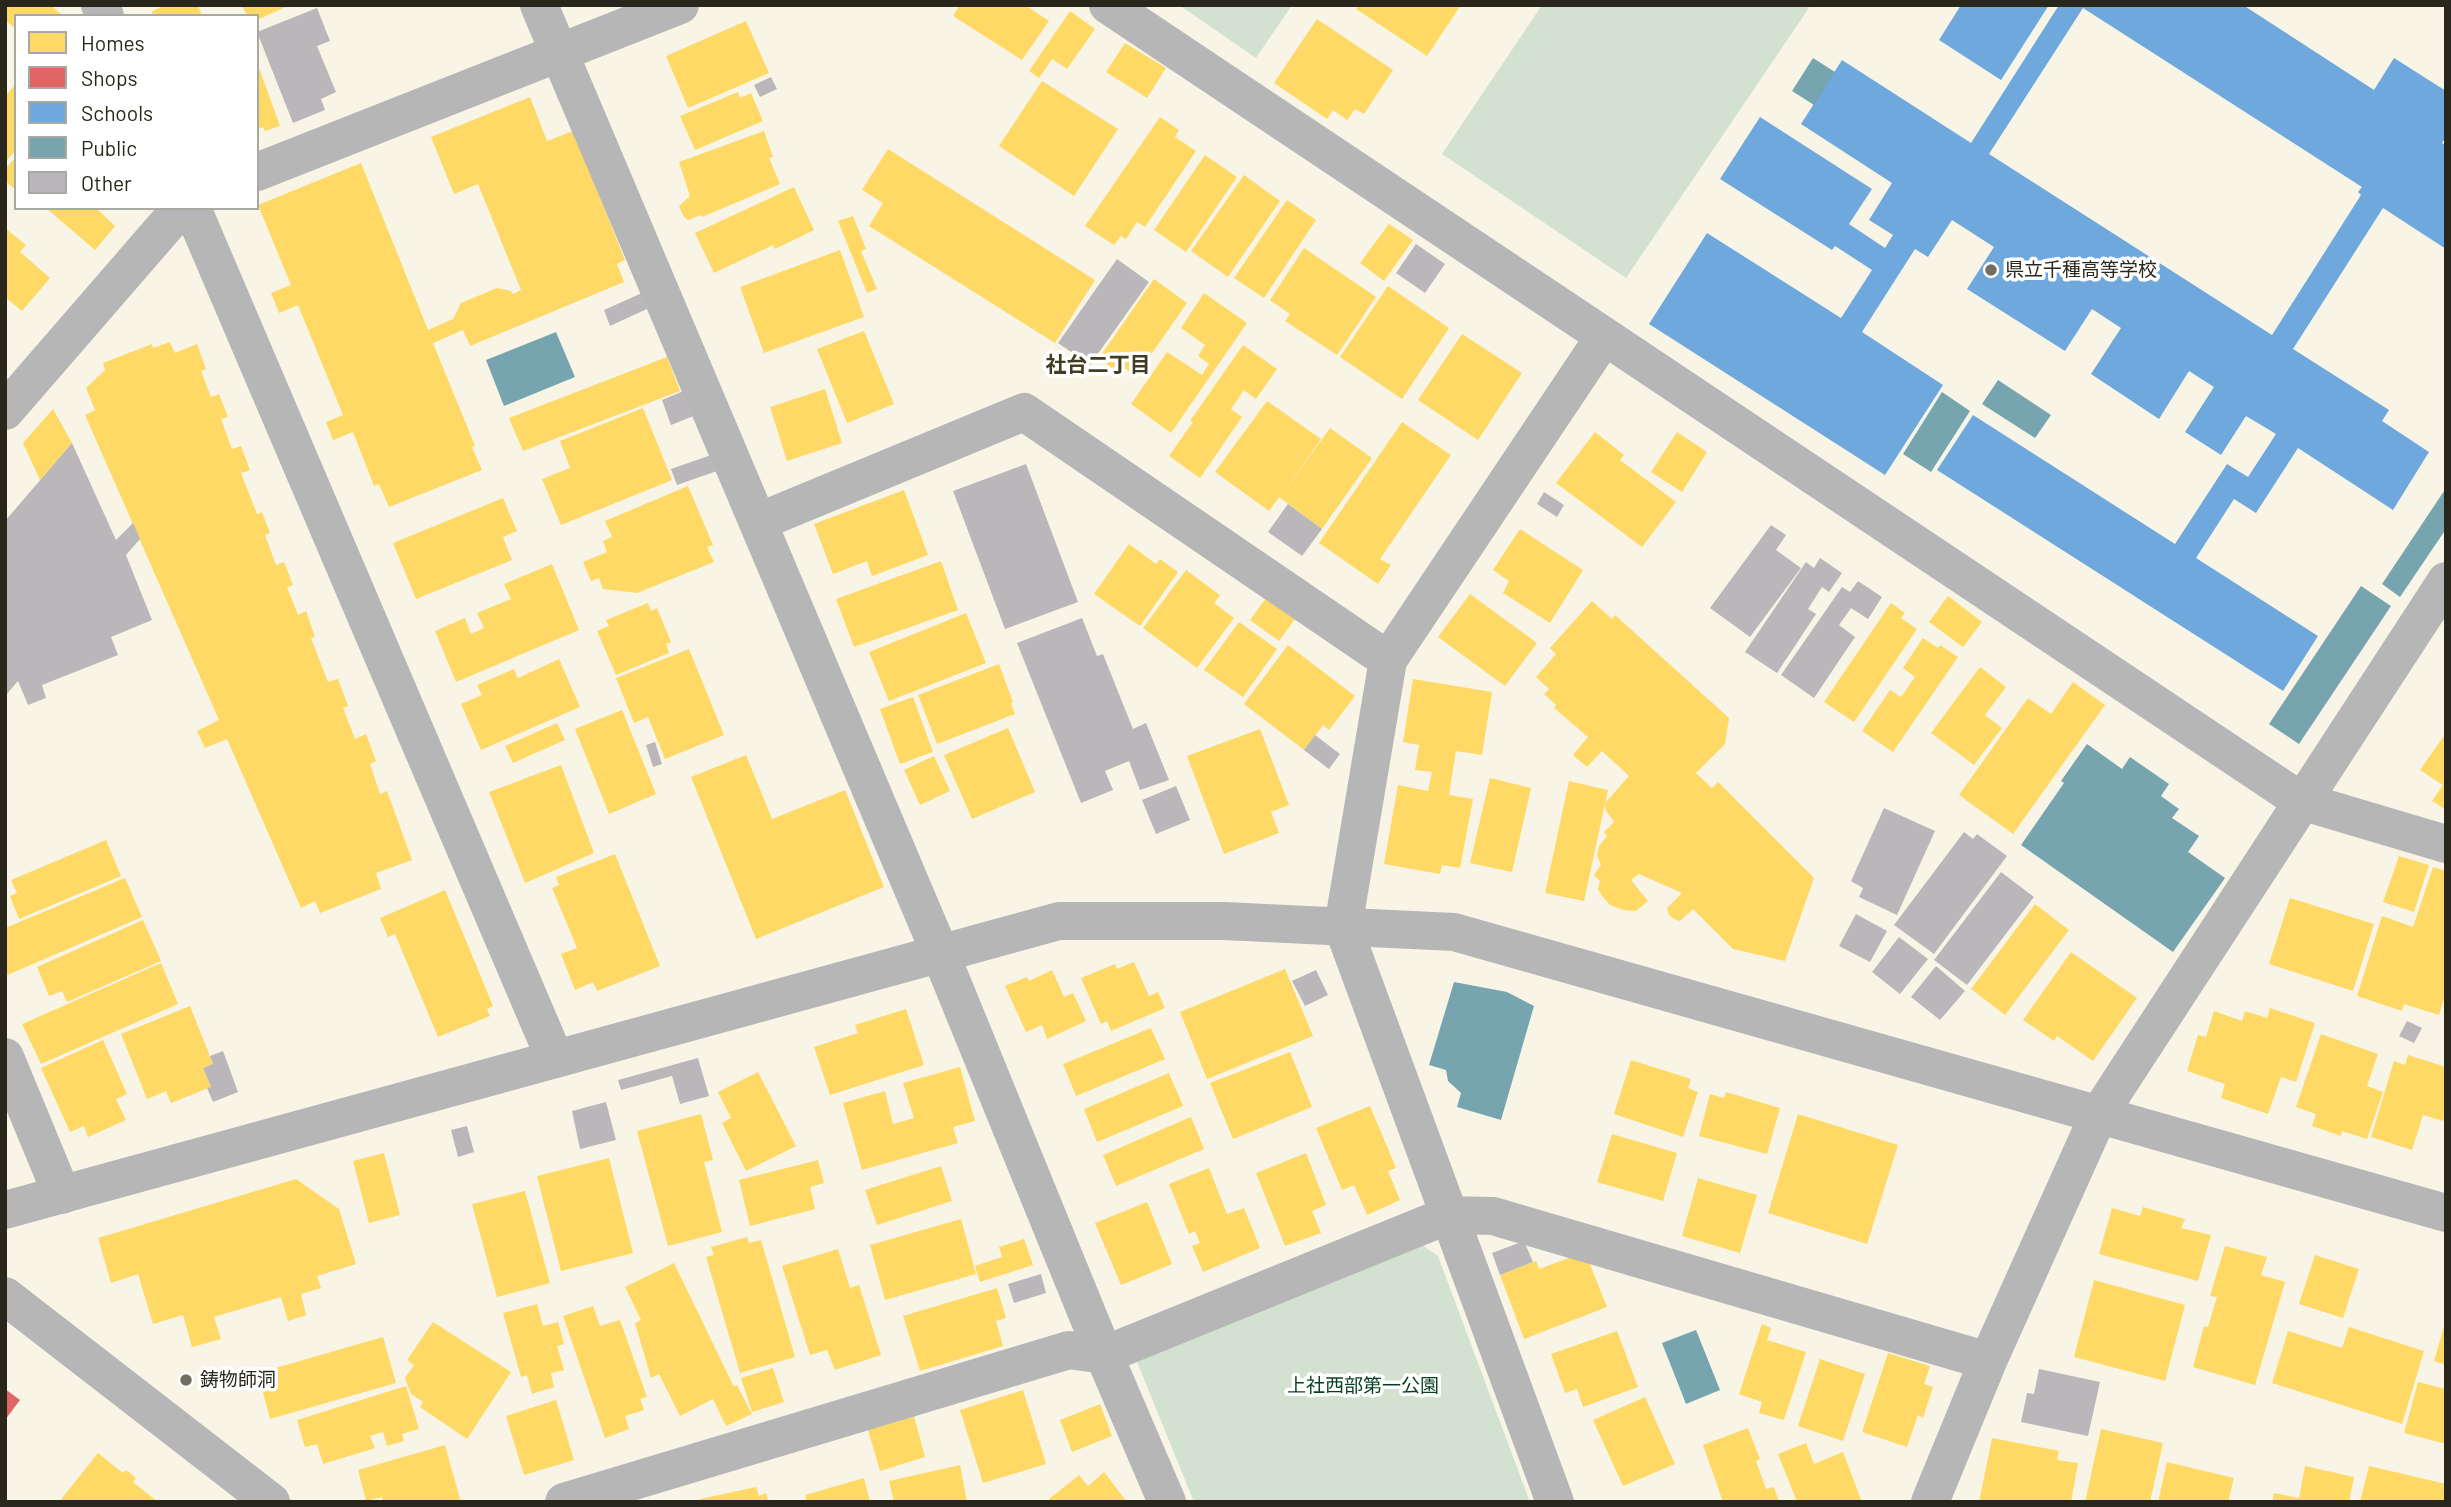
<!DOCTYPE html>
<html>
<head>
<meta charset="utf-8">
<style>
	body { margin:0 }
	#map { position:relative; width:2451px; height:1507px; overflow:hidden; background:#f8f5e7; font-family:Barlow,sans-serif }
	canvas { display:block }
	.frame { position:absolute; inset:0; border:7px solid #29271b; pointer-events:none }
	.legend { position:absolute; left:14px; top:14px; width:245px; height:196px; box-sizing:border-box; background:#fff; border:2px solid #a9a9a4; margin:0; padding:9px 12px; list-style:none; font-size:21px; color:#29271b }
	.legend li { display:flex; align-items:center; gap:14px; height:35px }
	.legend b { width:35px; border:2px solid #a9a9a4 }
</style>
</head>
<body>
<div id="map">
<canvas width="2451" height="1507"></canvas>
<div class="frame"></div>
<ul class="legend">
<li><b style="height:19px;background:#ffd966"></b>Homes</li>
<li><b style="height:19px;background:#e06666"></b>Shops</li>
<li><b style="height:19px;background:#6fa8dc"></b>Schools</li>
<li><b style="height:19px;background:#76a5af"></b>Public</li>
<li><b style="height:19px;background:#b9b7b9"></b>Other</li>
</ul>
</div>
<script>
const ctx = document.querySelector('canvas').getContext('2d');
ctx.lineJoin = 'round';
function fill(path, color) {
  ctx.fillStyle = color;
  ctx.fill(path, 'evenodd');
}
function trace(path, color, width, dash) {
  ctx.strokeStyle = color;
  ctx.lineWidth = width;
  ctx.lineCap = dash ? 'butt' : 'round';
  ctx.setLineDash(dash || []);
  ctx.stroke(path);
}
function drawText(font, color, halo, rows, align = 'center') {
  ctx.font = font + ' Barlow,"Noto Sans JP",sans-serif';
  ctx.lineWidth = 7;
  ctx.setLineDash([]);
  ctx.textBaseline = 'middle';
  ctx.strokeStyle = halo;
  ctx.fillStyle = color;
  for (const [text, x, y, turn = 0] of rows) {
    ctx.save();
    ctx.translate(x, y);
    ctx.rotate((+turn || 0) * Math.PI / 180);
    ctx.textAlign = isNaN(turn) ? turn : align;
    if (halo) ctx.strokeText(text, 0, 0);
    ctx.fillText(text, 0, 0);
    ctx.restore();
  }
}
fill(new Path2D(`
	M1179,5H1292L1256,58Z
	M1542,5H1805L1809,8L1626,278L1442,154Z
	M1418,1242L1438,1256L1530,1502H1194L1133,1352Z`), '#d3e2d0');
fill(new Path2D(`
	M5,5H51L63,16H16V29L5,20Z
	M166,5H198L202,16H153L152,11Z
	M242,5H290L257,20V16H247Z
	M960,5H1025L1049,21L1022,60L953,16Z
	M1359,5H1461L1427,56L1356,9Z
	M1070,11L1095,29L1067,69L1052,59L1039,78L1029,71Z
	M1317,19L1393,70L1364,114L1355,109L1347,120L1333,110L1327,119L1274,83Z
	M746,21L769,73L688,108L666,56Z
	M1125,43L1166,68L1147,98L1106,72Z
	M258,65L280,126L265,131L263,127L257,129Z
	M1042,81L1118,129L1074,196L999,146Z
	M16,84V150L5,162V96Z
	M738,92L740,98L751,93L763,121L695,150L680,116Z
	M530,97L547,141L573,131L625,260L617,264L624,282L470,346L463,330L433,343L475,446L472,447L482,470L389,507L379,484L374,486L353,432L333,440L326,422L343,415L298,305L279,313L271,293L291,285L258,205L361,163L428,330L453,319L461,303L497,288L511,291L513,294L521,290L478,184L454,194L431,137Z
	M1160,117L1179,130L1175,137L1196,151L1145,227L1137,222L1126,239L1121,236L1114,245L1085,226Z
	M764,131L773,157L769,158L780,184L702,217L701,215L688,220L684,217L679,206L690,196L679,162Z
	M888,149L1095,280L1055,343L869,226L883,203L862,190Z
	M1205,155L1237,177L1186,252L1154,230Z
	M16,157V190L5,181V169Z
	M1244,175L1280,201L1228,277L1191,251Z
	M794,187L814,230L775,249L773,245L714,273L695,233Z
	M1287,200L1316,220L1264,298L1234,278Z
	M46,208H96L115,226L95,250Z
	M853,216L866,249L861,251L877,289L867,293L838,221Z
	M1389,224L1413,240L1384,281L1360,263Z
	M5,228L26,245L20,252L50,278L22,311L5,297Z
	M1304,248L1376,297L1337,355L1285,321L1290,314L1270,300Z
	M840,250L864,317L764,353L740,287Z
	M1154,279L1187,303L1136,376L1121,366L1117,372L1099,358Z
	M1388,286L1449,328L1402,399L1340,357Z
	M1204,293L1247,323L1171,433L1131,404L1167,352L1202,375L1209,364L1198,356L1205,345L1181,328Z
	M864,331L894,404L847,423L817,349Z
	M1462,334L1522,373L1478,440L1418,400Z
	M170,342L175,353L197,344L206,369L201,371L211,397L219,394L228,417L221,419L232,449L241,446L250,470L241,473L257,514L262,512L270,533L265,535L276,565L284,562L293,585L287,587L298,615L306,611L315,637L311,638L328,682L338,679L348,706L343,708L355,739L366,734L376,761L370,764L380,794L387,791L412,860L376,873L381,889L320,913L315,901L301,908L227,739L205,748L197,731L219,720L85,415L95,410L86,388L105,370L103,363L152,344L153,348Z
	M1243,345L1277,369L1256,399L1244,390L1231,409L1242,417L1200,478L1169,456L1193,422L1190,421Z
	M667,357L680,391L523,451L509,418Z
	M825,389L842,443L787,461L770,407Z
	M1267,401L1321,439L1282,495L1330,428L1372,458L1322,529L1279,497L1269,511L1215,472Z
	M643,408L672,480L561,525L542,479L570,468L560,441Z
	M53,409L72,443L40,480L23,443Z
	M1402,422L1451,455L1380,559L1391,565L1378,584L1319,543Z
	M1595,432L1624,455L1620,460L1676,502L1642,547L1556,483Z
	M1677,432L1707,452L1682,492L1651,472Z
	M688,486L713,545L707,547L714,562L637,593L603,589L599,578L591,581L583,562L607,552L603,541L612,537L605,521Z
	M904,490L928,555L872,576L867,561L833,574L814,524Z
	M503,498L517,531L503,537L512,560L416,599L393,543Z
	M1520,529L1583,570L1550,623L1503,593L1509,581L1493,570Z
	M1129,544L1156,564L1160,559L1178,572L1140,626L1094,594Z
	M941,561L958,610L854,647L836,599Z
	M552,564L579,630L456,682L435,631L465,618L471,634L484,628L477,613L511,599L504,584Z
	M1186,570L1220,595L1214,603L1234,618L1197,668L1143,628Z
	M1269,594L1298,615L1279,641L1250,620Z
	M1470,594L1537,643L1505,686L1438,637Z
	M1948,596L1982,622L1963,647L1929,622Z
	M1592,601L1612,619L1615,615L1729,718L1725,744L1696,773L1712,788L1718,782L1814,878L1785,961L1733,949L1693,909L1680,921L1674,919L1669,915L1667,908L1682,893L1639,874L1631,880L1648,901L1636,911L1623,910L1610,905L1602,896L1598,889L1600,881L1594,875L1601,865L1597,856L1599,846L1607,836L1604,832L1614,822L1606,811L1605,803L1629,776L1602,751L1587,767L1573,755L1588,737L1554,708L1556,705L1544,694L1549,689L1536,677L1556,654L1550,648Z
	M648,603L651,611L657,608L671,642L666,644L669,653L616,675L597,631L609,626L606,620Z
	M1891,603L1905,613L1901,618L1917,629L1854,722L1824,702Z
	M966,613L986,663L889,701L869,652Z
	M1239,622L1277,649L1243,697L1204,670Z
	M1923,638L1938,648L1940,645L1958,657L1893,752L1862,731L1890,690L1901,697L1915,677L1903,668Z
	M1288,645L1355,696L1329,730L1323,725L1304,750L1244,704Z
	M689,649L724,735L665,759L648,717L634,723L616,678Z
	M559,659L580,707L481,750L461,704L482,695L477,685L514,669L518,678Z
	M999,664L1013,702L1011,703L1015,714L937,744L918,695Z
	M1980,667L2006,687L1985,715L2002,728L1974,765L1931,733Z
	M1413,679L1492,692L1482,755L1456,751L1449,795L1473,799L1460,868L1442,865L1440,874L1384,864L1398,785L1428,791L1432,772L1415,770L1419,745L1403,742Z
	M2073,682L2105,705L2013,834L1959,795L2028,698L2051,714Z
	M913,697L933,752L900,764L880,709Z
	M622,710L656,794L609,814L575,729Z
	M557,723L565,740L513,763L505,746Z
	M1008,728L1035,792L972,819L944,755Z
	M1260,729L1289,805L1271,812L1279,833L1224,854L1187,756Z
	M2446,733V810L2432,801L2443,785L2420,770Z
	M746,755L772,819L845,790L884,887L756,939L691,777Z
	M934,756L950,791L920,805L904,770Z
	M561,765L594,853L525,883L489,792Z
	M1490,778L1531,788L1512,872L1470,863Z
	M1569,781L1608,790L1584,901L1545,893Z
	M106,840L121,876L19,919L10,896L17,893L11,880Z
	M615,854L660,966L597,991L593,982L575,990L561,954L577,948L552,888L559,885L556,877Z
	M2399,856L2429,865L2414,912L2383,902Z
	M2433,867L2446,871V993L2439,1015L2404,1004L2402,1011L2357,996L2382,916L2413,927Z
	M125,878L142,917L5,976V928Z
	M445,890L493,1006L487,1009L490,1016L438,1037L395,934L388,937L380,918Z
	M2290,898L2374,924L2353,991L2269,964Z
	M2035,904L2069,930L2005,1015L1971,989Z
	M143,920L161,961L67,1002L62,991L49,996L37,967Z
	M2071,952L2137,998L2093,1061L2057,1036L2054,1041L2023,1020Z
	M1134,962L1149,996L1158,992L1165,1008L1111,1031L1107,1021L1101,1024L1081,978L1115,964L1117,969Z
	M161,963L178,1004L41,1064L22,1024Z
	M1285,969L1313,1036L1207,1079L1180,1012Z
	M1052,970L1064,997L1073,993L1086,1021L1047,1039L1042,1025L1026,1032L1005,986L1027,977L1029,981Z
	M190,1006L213,1064L203,1068L211,1087L171,1103L166,1091L147,1099L121,1034Z
	M2270,1008L2315,1023L2296,1082L2281,1077L2268,1114L2221,1098L2225,1084L2187,1071L2198,1035L2206,1037L2214,1011L2242,1021L2245,1011L2267,1018Z
	M906,1009L924,1065L830,1095L814,1047L858,1033L855,1025Z
	M1151,1028L1165,1059L1076,1096L1063,1064Z
	M2321,1034L2378,1054L2367,1086L2383,1092L2367,1139L2342,1131L2341,1136L2312,1126L2316,1114L2296,1107Z
	M103,1040L127,1094L116,1099L126,1120L88,1137L84,1126L70,1132L41,1068Z
	M1290,1052L1312,1107L1233,1139L1210,1083Z
	M2408,1055L2446,1067V1111L2443,1121L2423,1115L2412,1150L2371,1137L2394,1061L2405,1065Z
	M1631,1060L1691,1079L1688,1088L1698,1092L1683,1137L1614,1114Z
	M960,1067L975,1121L953,1127L958,1143L862,1170L843,1103L885,1091L893,1124L914,1118L903,1083Z
	M758,1072L796,1146L746,1171L722,1123L731,1118L718,1092Z
	M1169,1073L1183,1106L1097,1142L1084,1109Z
	M1726,1092L1780,1108L1767,1154L1699,1136L1710,1094L1724,1098Z
	M1370,1106L1396,1168L1388,1171L1400,1200L1367,1215L1354,1185L1342,1190L1316,1128Z
	M701,1114L713,1160L704,1162L722,1232L668,1246L637,1131Z
	M1798,1114L1898,1145L1867,1244L1768,1213Z
	M1191,1117L1204,1149L1116,1186L1103,1155Z
	M1612,1134L1677,1153L1663,1201L1597,1182Z
	M384,1153L400,1215L369,1223L353,1161Z
	M1306,1153L1326,1205L1312,1211L1321,1233L1285,1246L1256,1173Z
	M609,1158L633,1253L561,1271L537,1176Z
	M818,1160L824,1183L810,1187L815,1209L750,1226L739,1180Z
	M941,1166L952,1201L877,1225L865,1190Z
	M1209,1168L1227,1214L1244,1208L1260,1248L1203,1272L1192,1246L1200,1243L1195,1231L1189,1234L1169,1184Z
	M1698,1178L1757,1195L1740,1253L1682,1236Z
	M296,1179L339,1209L356,1264L317,1276L321,1288L301,1294L306,1315L288,1321L281,1297L214,1317L221,1339L192,1347L183,1315L153,1324L138,1274L111,1283L98,1238Z
	M525,1191L550,1283L497,1297L472,1204Z
	M1147,1202L1172,1264L1121,1285L1095,1223Z
	M2143,1207L2185,1219L2181,1228L2211,1235L2198,1281L2099,1254L2112,1208L2140,1216Z
	M961,1219L976,1274L885,1300L870,1245Z
	M747,1237L749,1243L761,1240L795,1357L740,1373L706,1257L714,1255L711,1247Z
	M1024,1239L1033,1265L980,1282L975,1266L1002,1257L999,1247Z
	M2225,1246L2267,1257L2261,1275L2285,1282L2255,1385L2193,1367L2204,1326L2208,1327L2217,1297L2210,1296Z
	M838,1249L850,1288L859,1285L881,1355L835,1370L827,1350L810,1355L782,1266Z
	M1585,1252L1607,1307L1524,1339L1500,1275L1536,1261L1539,1269Z
	M2315,1255L2359,1269L2343,1318L2299,1304Z
	M674,1263L734,1387L737,1385L752,1414L726,1426L713,1399L680,1416L659,1374L651,1378L635,1323L641,1320L625,1287Z
	M2094,1280L2185,1305L2165,1381L2074,1357Z
	M997,1288L1006,1318L996,1321L1003,1346L920,1371L903,1316Z
	M537,1304L543,1326L558,1322L564,1344L557,1346L564,1370L551,1373L554,1387L532,1394L527,1375L521,1377L503,1313Z
	M593,1306L600,1326L620,1320L647,1397L640,1399L644,1410L625,1416L629,1429L605,1438L563,1316Z
	M433,1322L511,1372L467,1439L420,1407L423,1402L411,1394L405,1378L414,1365L407,1360Z
	M2445,1323H2446V1365L2434,1361Z
	M1762,1324L1771,1328L1767,1340L1806,1352L1784,1420L1759,1413L1762,1402L1739,1394Z
	M2349,1327L2424,1351L2402,1424L2272,1383L2288,1331L2342,1348Z
	M1617,1331L1638,1387L1583,1407L1577,1389L1565,1393L1551,1354Z
	M383,1337L396,1383L270,1419L258,1373Z
	M1888,1353L1930,1366L1924,1384L1933,1387L1923,1418L1918,1415L1907,1447L1862,1432Z
	M1820,1359L1865,1374L1843,1441L1798,1426Z
	M773,1368L784,1402L752,1412L741,1378Z
	M2418,1382L2446,1389V1444L2404,1433Z
	M406,1386L419,1429L402,1434L404,1441L387,1446L383,1432L370,1436L375,1448L323,1464L317,1444L305,1447L297,1420Z
	M1023,1390L1046,1464L983,1483L960,1410Z
	M1645,1397L1675,1464L1623,1486L1593,1420Z
	M556,1400L574,1460L524,1475L506,1416Z
	M1100,1404L1112,1436L1072,1452L1060,1420Z
	M914,1416L925,1457L880,1471L868,1430Z
	M1748,1428L1760,1459L1756,1461L1766,1489L1774,1487L1779,1502H1723L1703,1445Z
	M2101,1429L2163,1443L2150,1502H2085Z
	M1992,1438L2059,1451L2057,1460L2078,1463L2071,1502H1979Z
	M1806,1443L1814,1464L1843,1452L1862,1502H1797L1778,1454Z
	M445,1445L460,1499L451,1502H383L382,1497L366,1501L358,1470Z
	M98,1453L123,1473L126,1470L136,1478L133,1482L158,1502H59Z
	M2167,1462L2234,1478L2228,1502H2158Z
	M960,1465L967,1502H894L889,1481Z
	M2305,1466L2354,1477L2349,1502H2272L2274,1493L2299,1498Z
	M2369,1466L2446,1484V1502H2360Z
	M1104,1472L1127,1502H1051L1049,1499L1079,1475L1088,1486Z
	M864,1478L870,1502H807L805,1495Z
	M756,1487L759,1496L766,1493L769,1502H701L700,1499Z`), '#ffd966');
fill(new Path2D(`
	M5,1389L20,1400L5,1420Z`), '#e06666');
fill(new Path2D(`
	M1961,5H2049L2001,80L1939,40Z
	M2059,5H2243L2374,90L2394,58L2446,91V137L2442,143L2446,145V249L2383,208L2293,349L2389,410L2382,421L2429,452L2393,510L2298,448L2256,513L2234,499L2196,558L2318,636L2283,691L1937,470L1973,415L2175,544L2227,464L2248,477L2276,434L2246,416L2221,455L2185,432L2214,387L2189,371L2159,419L2091,374L2121,328L2092,309L2065,351L1967,289L1994,247L1952,220L1928,257L1915,249L1862,332L1943,385L1885,475L1649,324L1707,233L1841,318L1872,270L1835,246L1832,250L1720,179L1760,117L1872,189L1849,224L1885,248L1893,235L1869,220L1892,183L1801,124L1842,60L1971,143ZM2083,8L2362,187L2358,192L2361,195L2272,335L1989,154Z`), '#6fa8dc');
fill(new Path2D(`
	M1813,58L1835,72L1814,105L1792,91Z
	M556,332L575,377L504,406L486,360Z
	M1998,380L2051,415L2035,438L1982,404Z
	M1942,392L1970,411L1931,472L1903,454Z
	M2446,488V529L2400,597L2382,584Z
	M2361,586L2391,606L2299,744L2269,724Z
	M2087,744L2122,769L2130,757L2169,784L2161,796L2179,809L2172,818L2199,836L2188,852L2225,878L2173,952L2021,845L2064,783L2061,781Z
	M1454,982L1507,992L1534,1006L1501,1120L1457,1107L1461,1093L1448,1081L1446,1070L1429,1065Z
	M1696,1330L1720,1390L1686,1404L1662,1343Z`), '#76a5af');
fill(new Path2D(`
	M317,8L330,41L317,46L336,92L321,99L325,110L293,123L257,32Z
	M771,77L777,89L760,97L754,85Z
	M1416,244L1445,264L1425,293L1396,273Z
	M1117,259L1149,282L1090,365L1058,343Z
	M642,293L649,308L610,326L604,310Z
	M686,390L696,415L671,425L662,400Z
	M72,443L116,540L133,523L140,539L126,555L152,620L111,637L118,655L42,685L46,698L28,705L18,681L5,696V521Z
	M711,455L717,471L677,485L671,469Z
	M1026,464L1078,602L1005,629L953,491Z
	M1544,492L1564,505L1557,517L1537,504Z
	M1288,504L1322,529L1302,556L1268,532Z
	M1771,525L1786,535L1776,550L1801,568L1750,637L1710,608Z
	M1820,558L1842,573L1829,592L1822,587L1808,609L1816,614L1777,673L1745,652L1806,562L1814,568Z
	M1858,581L1882,597L1868,619L1851,608L1839,625L1855,637L1814,698L1781,675L1842,587L1850,592Z
	M1082,618L1097,656L1103,654L1133,729L1146,723L1169,780L1140,790L1129,761L1105,771L1113,790L1081,803L1017,643Z
	M1315,735L1340,754L1329,769L1304,750Z
	M655,742L662,764L653,767L646,745Z
	M1176,786L1190,820L1156,834L1142,800Z
	M1884,808L1935,831L1897,915L1859,897L1863,888L1851,881Z
	M1964,832L1973,839L1977,834L2007,856L1934,954L1894,925Z
	M2001,872L2034,897L1967,985L1934,960Z
	M1856,914L1887,931L1870,962L1839,946Z
	M1899,937L1928,959L1900,994L1872,972Z
	M1936,966L1965,991L1940,1020L1911,997Z
	M1316,970L1328,995L1305,1006L1292,981Z
	M2407,1021L2422,1028L2414,1043L2399,1036Z
	M223,1051L238,1092L213,1102L207,1088L211,1087L203,1068L213,1064L210,1056Z
	M698,1058L709,1096L680,1104L672,1076L621,1090L618,1080Z
	M606,1102L616,1140L580,1149L572,1111Z
	M467,1126L474,1152L458,1157L451,1130Z
	M1524,1241L1533,1262L1500,1275L1492,1253Z
	M1041,1274L1046,1293L1014,1303L1008,1284Z
	M2039,1369L2100,1382L2088,1436L2021,1422L2027,1393L2034,1394Z`), '#b9b7b9');
trace(new Path2D(`
	M100,5L105,16
	M539,5L940,953L1104,1355L1167,1502
	M1108,5L2301,801L2446,844
	M257,172L680,5
	M192,208L555,1059
	M5,411L181,208
	M758,522L1024,412L1388,660
	M5,1057L62,1195
	M564,1502L1069,1350L1104,1355L1449,1215L1493,1216L1988,1361
	M1555,1502L1343,927L1388,660L1604,337
	M1930,1502L1988,1361L2099,1114L2446,581`), '#b6b6b7', 38);
trace(new Path2D(`
	M5,1210L1059,921H1224L1454,932L2446,1213
	M5,1296L271,1502`), '#b6b6b7', 38);
for (const [x, y, r, color] of [
	[1991,270,7,"#716f62"],
	[186,1380,7,"#716f62"]
]) {
  const dot = new Path2D();
  dot.arc(x, y, r, 0, 2 * Math.PI);
  ctx.fillStyle = color;
  ctx.fill(dot);
  trace(dot, '#fff', 2.5);
}
drawText('19px', '#29271b', '#fff', [
	["県立千種高等学校",2005,270],
	["鋳物師洞",200,1380]
], 'left');
drawText('19px', '#053f1f', '#fff', [
	["上社西部第一公園",1363,1386]
]);
drawText('bold 21px', '#413c22', '#fff', [
	["社台二丁目",1098,365]
]);
</script>
</body>
</html>
